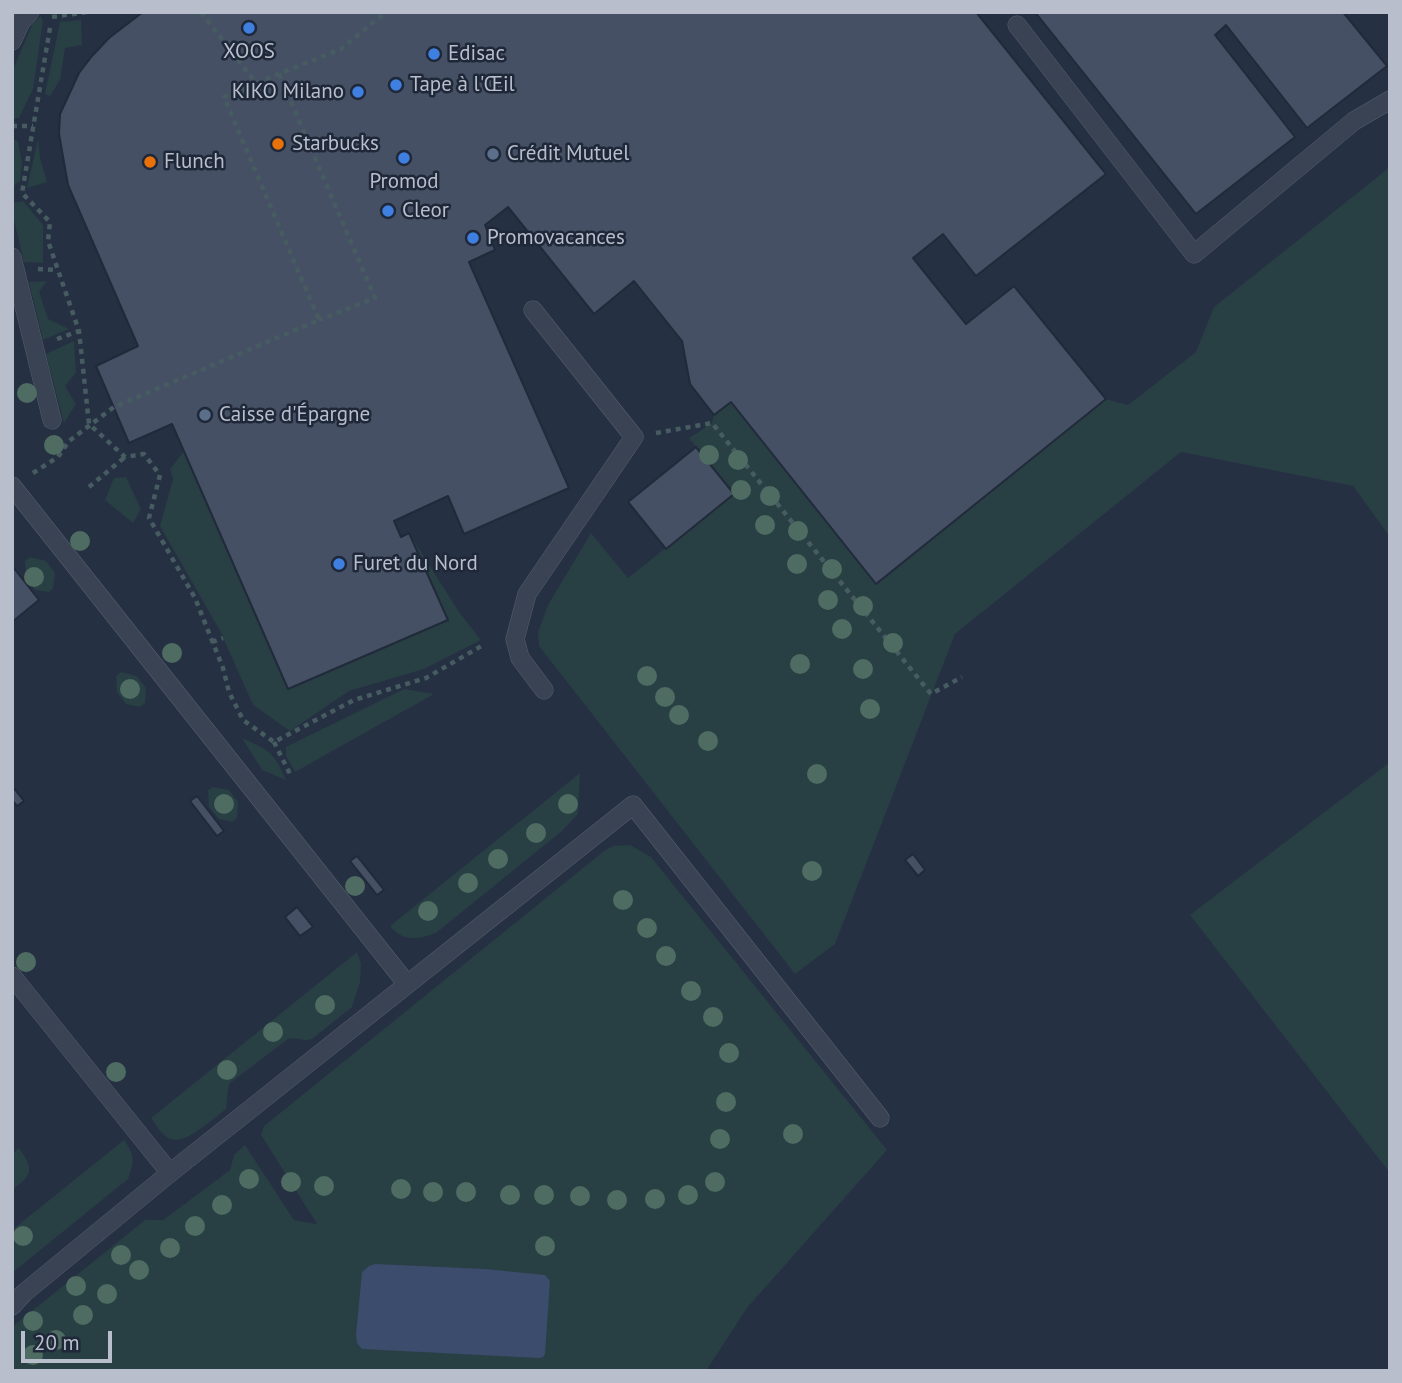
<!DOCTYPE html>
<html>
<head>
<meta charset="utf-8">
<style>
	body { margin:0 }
	#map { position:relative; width:1402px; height:1383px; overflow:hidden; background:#263043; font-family:"PT Sans",sans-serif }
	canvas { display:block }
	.frame { position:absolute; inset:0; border:14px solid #b8becc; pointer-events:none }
	.scale { position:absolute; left:21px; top:1331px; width:91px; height:32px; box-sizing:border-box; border:4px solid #b8becc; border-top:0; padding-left:9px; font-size:21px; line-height:24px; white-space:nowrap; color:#b8becc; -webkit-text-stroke:5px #1f2838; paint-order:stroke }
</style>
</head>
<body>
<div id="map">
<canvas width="1402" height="1383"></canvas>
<div class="frame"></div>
<div class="scale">20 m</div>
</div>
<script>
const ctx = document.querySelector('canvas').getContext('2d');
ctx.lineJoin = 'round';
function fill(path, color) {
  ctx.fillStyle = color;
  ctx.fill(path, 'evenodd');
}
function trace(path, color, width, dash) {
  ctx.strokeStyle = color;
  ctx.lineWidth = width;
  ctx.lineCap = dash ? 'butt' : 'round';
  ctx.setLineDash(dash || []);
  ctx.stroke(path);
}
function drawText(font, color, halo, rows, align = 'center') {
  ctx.font = font + ' "PT Sans",sans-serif';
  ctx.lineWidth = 5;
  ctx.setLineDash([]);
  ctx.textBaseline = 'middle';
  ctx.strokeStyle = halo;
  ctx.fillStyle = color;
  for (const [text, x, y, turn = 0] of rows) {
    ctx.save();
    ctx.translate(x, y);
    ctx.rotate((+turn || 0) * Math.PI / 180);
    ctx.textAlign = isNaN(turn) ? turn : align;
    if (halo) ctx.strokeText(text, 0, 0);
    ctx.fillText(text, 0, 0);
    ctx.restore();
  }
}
fill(new Path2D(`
	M41,16L43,21L33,89L19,118L12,119V72L33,23Z
	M81,20L82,45L65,48L60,80L50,96L45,94L60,22Z
	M12,139L18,141L22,163L20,181L12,187Z
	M38,139L40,158L47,182L27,188Z
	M1390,167V537L1353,486L1181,452L955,634L835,944L795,974L539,646L538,632L548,605L591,533L628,578L733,494L689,438L712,423L714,415L731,402L876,584L1106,399L1128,405L1196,352L1214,307Z
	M23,201L43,225V263L24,262L13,216L12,203Z
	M47,281L39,292L48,319L69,329L43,340L29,282Z
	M74,341L76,373L65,386L76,404L64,423L46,354Z
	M184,451L288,688L448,620L409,533L459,612L481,640L424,669L349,691L290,731L253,705L220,631L160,526L173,479L170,469Z
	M126,477L141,509L133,523L105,500L114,478Z
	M30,557L46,561L55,573L53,588L49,592L35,590L26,577L25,561Z
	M121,672L137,676L146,688L145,703L140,707L126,704L117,692L116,676Z
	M404,689L434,694L295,772L286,756V747Z
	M242,738C269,750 274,752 286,780L262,770Z
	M1390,762V1173L1190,915Z
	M580,773L578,814L562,831L436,933C418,939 404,943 390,926Z
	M213,787L229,790L238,802L237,818L232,822L219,819L209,807L208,790Z
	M630,845L651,857L887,1150L747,1308L706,1371H12V1327L145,1220H163L230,1170L234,1155L245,1145L294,1220L317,1224L261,1135L264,1126L604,851L613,846Z
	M357,952L361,963L360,982L352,1007L312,1039C302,1042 298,1037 288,1039L230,1083L228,1090L226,1109C214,1118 184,1146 170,1139C162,1135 156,1125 151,1118Z
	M124,1140C135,1156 135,1161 128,1179L12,1273V1230Z
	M19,1148C35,1170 32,1175 12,1190V1154Z`), '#283f44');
fill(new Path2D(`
	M375,1264L485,1269L545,1275L550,1281L545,1354L543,1357L539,1358L362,1349L357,1343L356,1335L362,1272L369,1266Z`), '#3b4c6c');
const building = new Path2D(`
	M143,12H976L1106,174L976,276L943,234L913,258L966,324L1014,286L1106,399L876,584L731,402L714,415L690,384L682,341L634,281L594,314L508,207L485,225L495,250L469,262L569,488L464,534L448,496L394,521L401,537L409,533L448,620L288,689L172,424L129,443L96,366L138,346L68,185L59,134L60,114L79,73L92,56L109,38Z
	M1035,12H1343L1387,66L1307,128L1226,25L1215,35L1295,137L1196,214Z
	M696,447L734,494L666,549L628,502Z
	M13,567L39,600L12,622V567Z
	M12,786L24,801L17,806L12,800Z
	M197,796L224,831L217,836L190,801Z
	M913,854L925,870L918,876L905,860Z
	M357,856L384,890L377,895L350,861Z
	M297,907L313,927L300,936L285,917Z`);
fill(building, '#455065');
trace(building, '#212a3a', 2);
const lane = new Path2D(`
	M1017,25L1194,254L1354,121L1390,100
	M12,41L21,22L30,12
	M12,257L52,420
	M533,310L634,437L527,594L515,639L520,658L544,690
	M12,486L407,984
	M12,976L170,1173
	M12,1306L24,1293L170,1173L633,805L880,1118`);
trace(lane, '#565e6d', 19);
trace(new Path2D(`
	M201,12L256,83L341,49L386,12
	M52,17L87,12
	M50,28L22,193L50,222L48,241L79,331L89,424L125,457L144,454L160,475L149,518L195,598L223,668L229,692L243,720L274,742L354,700L426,678L485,644
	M279,74L375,298L319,320
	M12,126H33
	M38,269L58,270
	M57,339L79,331
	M656,433L712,423L931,694L962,677
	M33,473L58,457L69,441L114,407L319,320L224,97L256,83
	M89,487L125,457
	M212,642L223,638
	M274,742L291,776`), '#465c60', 4.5, [5, 5]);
trace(lane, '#3a4353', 18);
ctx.fillStyle = '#4e6c62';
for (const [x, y] of [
	[27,393],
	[54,445],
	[709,455],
	[738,460],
	[741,490],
	[770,496],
	[765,525],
	[798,531],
	[80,541],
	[797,564],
	[832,569],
	[34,577],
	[828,600],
	[863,606],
	[842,629],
	[893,643],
	[172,653],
	[800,664],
	[863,669],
	[647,676],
	[130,689],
	[665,697],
	[870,709],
	[679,715],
	[708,741],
	[817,774],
	[224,804],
	[568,804],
	[536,833],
	[498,859],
	[812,871],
	[468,883],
	[355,886],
	[623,900],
	[428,911],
	[647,928],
	[666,956],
	[26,962],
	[691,991],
	[325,1005],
	[713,1017],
	[273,1032],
	[729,1053],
	[227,1070],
	[116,1072],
	[726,1102],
	[793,1134],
	[720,1139],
	[249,1179],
	[291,1182],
	[715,1182],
	[324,1186],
	[401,1189],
	[433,1192],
	[466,1192],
	[510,1195],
	[544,1195],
	[688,1195],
	[580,1196],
	[655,1199],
	[617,1200],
	[222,1205],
	[195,1226],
	[23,1236],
	[545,1246],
	[170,1248],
	[121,1255],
	[139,1270],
	[76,1286],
	[107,1294],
	[83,1315],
	[33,1321],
	[56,1340],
	[33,1355]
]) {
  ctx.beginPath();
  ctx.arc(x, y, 10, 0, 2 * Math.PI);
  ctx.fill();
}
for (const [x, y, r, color] of [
	[249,28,7,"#3f7fe0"],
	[434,54,7,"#3f7fe0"],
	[396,85,7,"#3f7fe0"],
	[358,92,7,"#3f7fe0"],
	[278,144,7,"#e8710a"],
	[493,154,7,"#5c6f8a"],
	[404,158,7,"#3f7fe0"],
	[150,162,7,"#e8710a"],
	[388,211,7,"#3f7fe0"],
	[473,238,7,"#3f7fe0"],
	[205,415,7,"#5c6f8a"],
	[339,564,7,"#3f7fe0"]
]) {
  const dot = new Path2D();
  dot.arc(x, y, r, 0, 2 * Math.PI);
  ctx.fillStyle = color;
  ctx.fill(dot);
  trace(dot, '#1f2838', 2.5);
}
drawText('21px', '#b8becc', '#1f2838', [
	["XOOS",249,52,"center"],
	["Edisac",448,54],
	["Tape à l'Œil",410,85],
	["KIKO Milano",344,92,"right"],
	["Starbucks",292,144],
	["Crédit Mutuel",507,154],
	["Flunch",164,162],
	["Promod",404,182,"center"],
	["Cleor",402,211],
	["Promovacances",487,238],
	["Caisse d'Épargne",219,415],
	["Furet du Nord",353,564]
], 'left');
</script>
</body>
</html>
